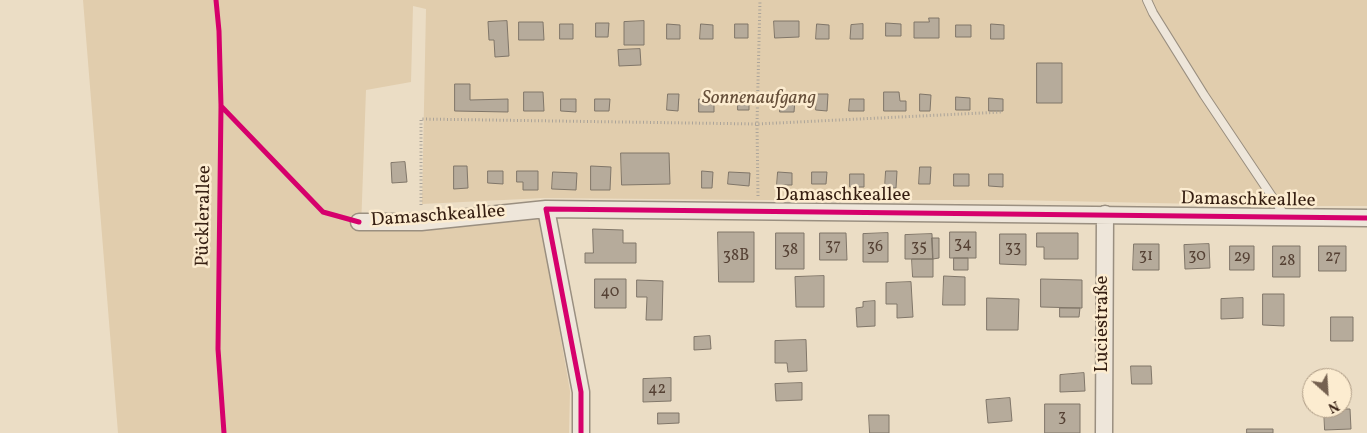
<!DOCTYPE html>
<html>
<head>
<meta charset="utf-8">
<style>
	body { margin:0 }
	#map { position:relative; width:1367px; height:433px; overflow:hidden; background:#ebddc5; font-family:Vollkorn,serif }
	canvas { display:block }
	.north { position:absolute; left:1302px; top:368px; width:50px; height:50px; box-sizing:border-box; background:#fcecd0; border:1px solid #ac9a84; border-radius:50%; rotate:154deg; font-size:14px; font-weight:700; line-height:20px; text-align:center; color:#351e11 }
	.north::after { content:''; display:block; margin:auto; width:18px; height:22px; background:#756150; clip-path:polygon(50% 0,100% 100%,50% 72%,0 100%) }
</style>
</head>
<body>
<div id="map">
<canvas width="1367" height="433"></canvas>
<div class="north">N</div>
</div>
<script>
const ctx = document.querySelector('canvas').getContext('2d');
ctx.lineJoin = 'round';
function fill(path, color) {
  ctx.fillStyle = color;
  ctx.fill(path, 'evenodd');
}
function trace(path, color, width, dash) {
  ctx.strokeStyle = color;
  ctx.lineWidth = width;
  ctx.lineCap = dash ? 'butt' : 'round';
  ctx.setLineDash(dash || []);
  ctx.stroke(path);
}
function drawText(font, color, halo, rows, align = 'center') {
  ctx.font = font + ' Vollkorn,serif';
  ctx.lineWidth = 5;
  ctx.setLineDash([]);
  ctx.textBaseline = 'middle';
  ctx.strokeStyle = halo;
  ctx.fillStyle = color;
  for (const [text, x, y, turn = 0] of rows) {
    ctx.save();
    ctx.translate(x, y);
    ctx.rotate((+turn || 0) * Math.PI / 180);
    ctx.textAlign = isNaN(turn) ? turn : align;
    if (halo) ctx.strokeText(text, 0, 0);
    ctx.fillText(text, 0, 0);
    ctx.restore();
  }
}
fill(new Path2D(`
	M83,0H1367V206H1297L1013,200H758L544,198L422,204L426,9L413,6L411,82L366,90L361,228L540,219L570,391L569,433H118Z`), '#e1cdad');
const building = new Path2D(`
	M929,18H939V38H914V22H929Z
	M507,21L509,56L495,57L494,40H489L488,22Z
	M644,21V45H624V22Z
	M774,21H799V37L775,38Z
	M519,22H543L544,40H519Z
	M596,23H609L608,37H596Z
	M886,23L901,24V36H886Z
	M560,24H573V39H560Z
	M667,24L680,25V39H667Z
	M701,24L713,25V39H700Z
	M735,24H748V38H735Z
	M817,24L829,25V39H816Z
	M863,24V39H850L851,25Z
	M991,24L1004,25V39H991Z
	M956,25H971V37H956Z
	M640,49L641,65L619,66L618,50Z
	M1037,63H1062V103H1037Z
	M455,84H470V100L508,99V112L455,111Z
	M524,92H543L544,111H524Z
	M884,92H899L900,101H906V111H884Z
	M738,93H749V110H738Z
	M668,94H679L678,111L667,110Z
	M817,94H828L827,111L816,110Z
	M920,94L931,95L930,111H920Z
	M956,97L970,98V110H956Z
	M989,98L1003,99V111H989Z
	M561,99H576V112L561,111Z
	M595,99H610L609,111H595Z
	M699,99H714V112H699Z
	M780,99L795,100L794,112H780Z
	M850,99H864V111H849Z
	M621,153H669L670,184L622,185Z
	M405,162L407,182L392,183L391,163Z
	M454,166H467L468,188L454,189Z
	M591,166L611,167L610,190H591Z
	M920,167H931L930,184H919Z
	M488,171H503V184L488,183Z
	M517,171H538V190H523V182H517Z
	M702,171L713,172L712,188H702Z
	M886,171H897L896,188L885,187Z
	M553,172L577,173L576,190L552,189Z
	M729,172L750,173L749,186L728,184Z
	M778,172L792,173V185H777Z
	M812,172H827L826,184H812Z
	M850,174H864V187H850Z
	M954,174H969V186H954Z
	M989,174H1003V187L989,186Z
	M593,229L623,230V243H636V263H585V253H593Z
	M718,232H754V282H719Z
	M950,232H976V258H950Z
	M776,233H804V269H776Z
	M820,233H846L847,260H820Z
	M888,233V262H863V234Z
	M1037,233H1078V259H1044V247H1037Z
	M932,234L933,259H905V235Z
	M1000,234H1026V265L1000,264Z
	M932,238H939V258L933,259Z
	M1134,244H1159V270H1133Z
	M1209,244L1210,268L1185,269L1184,245Z
	M1230,246H1254V270H1230Z
	M1273,246H1300V277H1273Z
	M1319,246H1346V271H1319Z
	M954,258H968V270H954Z
	M912,259H933V277H913Z
	M824,276V307H796L795,277Z
	M944,276L965,277V305H943Z
	M595,279H626V308H595Z
	M1041,279L1082,280V308L1041,307Z
	M637,280L663,281L662,320H646L647,297H637Z
	M911,282L913,317L897,318V304H886V283Z
	M1263,294H1284V326L1263,325Z
	M987,298L1019,299L1018,330H987Z
	M1243,298V318L1221,319V299Z
	M875,301V326L857,327L856,308L863,307V302Z
	M1060,308H1080L1079,317H1060Z
	M1331,317H1353V341H1331Z
	M710,336L711,349L694,350V337Z
	M806,340L807,371L788,372L787,363H775V341Z
	M1131,366H1151L1152,384H1132Z
	M1084,373L1085,391L1060,392V375Z
	M671,378V401L643,402V379Z
	M802,383V400L776,401L775,384Z
	M1010,398L1012,421L988,423L986,400Z
	M1045,404H1080V433H1045Z
	M1324,409H1350L1351,429L1325,430Z
	M658,413H679V423L658,424Z
	M869,415H889V433H870Z
	M1247,429H1273V433H1247Z`);
fill(building, '#b6ab9b');
trace(building, '#807669', 1);
const lane = new Path2D(`
	M1147,0L1153,13L1204,95L1285,216`);
const street = new Path2D(`
	M359,222H421L546,209
	M581,433V392L546,209L1367,218
	M1104,433L1105,214`);
trace(lane, '#9a8f80', 10);
trace(street, '#9a8f80', 19);
trace(new Path2D(`
	M758,196L757,124L760,0
	M421,205V119L757,124L1002,112`), '#aaa399', 3, [1, 2.5]);
trace(lane, '#eee6da', 8);
trace(street, '#eee6da', 16);
trace(new Path2D(`
	M216,0L219,31L221,106L218,349L224,433
	M221,106L323,212L359,222
	M581,433V392L546,209L1367,218`), '#d6006c', 5);
drawText('16px', '#554134', null, [
	["34",963,245],
	["37",833,247],
	["36",875,248],
	["35",919,248],
	["33",1013,249],
	["38",790,251],
	["38B",736,257],
	["31",1146,257],
	["30",1197,257],
	["29",1242,258],
	["27",1333,258],
	["28",1287,262],
	["40",610,293],
	["42",657,390],
	["3",1062,418]
]);
drawText('italic 19px', '#664f3a', '#fcecd0', [
	["Sonnenaufgang",759,100]
]);
drawText('19px', '#351e11', '#fcecd0', [
	["Damaschkeallee",843,197],
	["Damaschkeallee",1248,201,1],
	["Pücklerallee",205,216,-89],
	["Damaschkeallee",438,217,-4],
	["Luciestraße",1104,324,-90]
]);
</script>
</body>
</html>
